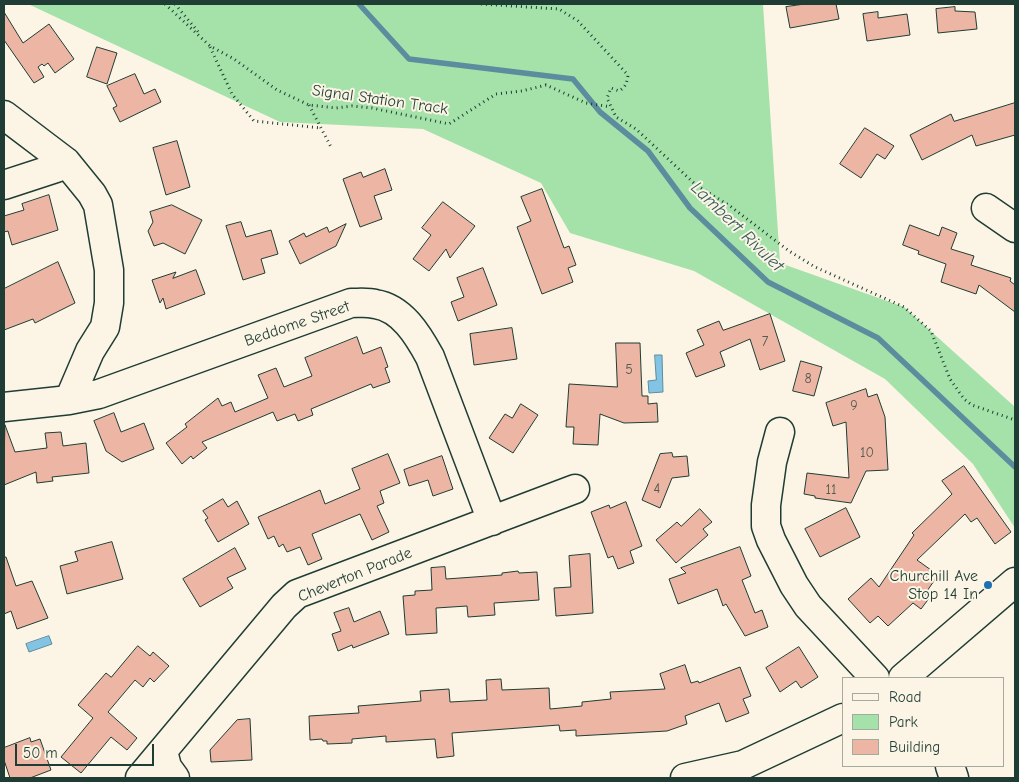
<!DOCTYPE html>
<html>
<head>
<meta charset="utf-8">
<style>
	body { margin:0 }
	#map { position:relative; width:1019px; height:782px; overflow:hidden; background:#fcf5e5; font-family:"Comic Neue",sans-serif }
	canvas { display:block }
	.frame { position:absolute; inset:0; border:5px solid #1f3d34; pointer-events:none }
	.legend { position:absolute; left:842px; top:677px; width:162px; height:90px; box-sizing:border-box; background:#fcf5e5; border:1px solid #a4ab9e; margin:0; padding:6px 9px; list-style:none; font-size:15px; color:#1f3d34 }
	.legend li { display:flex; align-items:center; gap:10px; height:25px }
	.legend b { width:25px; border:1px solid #a4ab9e }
	.scale { position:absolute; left:15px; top:744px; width:139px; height:22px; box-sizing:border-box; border:2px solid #1f3d34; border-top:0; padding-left:6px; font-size:15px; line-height:18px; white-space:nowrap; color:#1f3d34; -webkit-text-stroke:4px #fcf5e5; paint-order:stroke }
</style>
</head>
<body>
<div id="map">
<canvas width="1019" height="782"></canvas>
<div class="frame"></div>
<ul class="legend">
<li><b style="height:6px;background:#fcf5e5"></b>Road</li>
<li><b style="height:14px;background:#a4e2a9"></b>Park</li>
<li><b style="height:14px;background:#edb5a3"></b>Building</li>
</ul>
<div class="scale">50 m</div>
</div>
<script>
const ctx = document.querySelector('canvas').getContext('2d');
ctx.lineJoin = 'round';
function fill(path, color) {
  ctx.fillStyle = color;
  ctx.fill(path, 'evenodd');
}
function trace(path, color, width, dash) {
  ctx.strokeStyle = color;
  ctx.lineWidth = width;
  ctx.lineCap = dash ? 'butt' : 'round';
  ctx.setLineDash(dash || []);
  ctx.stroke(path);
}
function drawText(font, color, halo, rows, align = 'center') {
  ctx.font = font + ' "Comic Neue",sans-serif';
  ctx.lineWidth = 4;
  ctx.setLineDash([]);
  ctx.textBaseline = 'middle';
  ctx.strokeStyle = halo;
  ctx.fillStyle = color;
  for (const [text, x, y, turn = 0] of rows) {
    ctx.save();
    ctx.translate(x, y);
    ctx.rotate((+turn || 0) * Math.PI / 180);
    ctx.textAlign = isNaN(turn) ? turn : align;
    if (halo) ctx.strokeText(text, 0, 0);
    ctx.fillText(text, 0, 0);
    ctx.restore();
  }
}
fill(new Path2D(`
	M28,4H763L780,263L904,307L1015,407V528L973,464L885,379L694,271L570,233L541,183L423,129L280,122Z`), '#a4e2a9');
const water = new Path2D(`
	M655,355H662L663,392L649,393L648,381L656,380Z
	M49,636L52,644L29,652L26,644Z`);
fill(water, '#83c3e4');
trace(water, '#5b8d9e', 1);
trace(new Path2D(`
	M359,4L409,59L573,79L600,112L648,151L690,208L768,282L878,338L1015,467`), '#5b8d9e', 5.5);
const building = new Path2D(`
	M805,4H836L839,19L790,28L786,7Z
	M955,7V11L975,12L977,29L938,33L936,9Z
	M4,12L23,43L49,24L74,59L55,73L48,63L44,66L42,64L38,67L44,77L34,83L4,40Z
	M878,12V18L907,14L910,35L867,41L863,14Z
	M97,47L117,53L107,84L87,77Z
	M135,74L144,94L155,89L161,102L120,122L113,108L117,106L107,86Z
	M1015,103V135L976,146L972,135L922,160L910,135L951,114L954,121Z
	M865,128L894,146L885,159L877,154L861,178L840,164Z
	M177,141L190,187L166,195L153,148Z
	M385,169L392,190L374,196L382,219L360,227L343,179L361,172L363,177Z
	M542,189L564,248L569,246L576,265L568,268L573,282L542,294L517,227L531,221L521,197Z
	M49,195L58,230L12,245L8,231L4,232V216L24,210L22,204Z
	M443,202L475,226L450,258L446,249L429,271L413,259L431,235L422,228Z
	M172,205L202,220L185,254L163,243L154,246L148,231L153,222L150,212Z
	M241,222L246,237L271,230L278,254L261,259L265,273L243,280L226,226Z
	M346,224L336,246L300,264L289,241L304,233L306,237L327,227L329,232Z
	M910,225L939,236L942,227L957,233L951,249L974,256L971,265L1011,278L1010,281L1015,285V312L979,285L976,294L941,282L946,264L918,254L919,251L903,245Z
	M58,262L75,303L35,323L33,319L4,330V289Z
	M483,268L497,305L458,321L451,302L464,297L457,278Z
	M196,270L205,294L166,309L163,298L160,303L152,280L176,272L173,278Z
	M770,314L785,361L760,370L750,339L720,352L725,366L696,377L686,353L704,345L697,330L719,321L723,330Z
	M512,328L517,359L474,365L470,334Z
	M357,337L363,354L381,347L388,367L385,368L390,382L373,388L371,384L311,409L313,415L298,421L295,414L277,421L273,412L202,442L207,448L193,459L191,456L182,464L166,443L187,427L185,424L218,398L222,406L231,402L235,412L268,398L258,375L276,368L284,387L312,376L305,358Z
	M616,343H640L642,396H648V404L657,403L658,422L624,423L600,414L598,445L573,444L574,427H566L569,384L617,387Z
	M801,361L822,367L814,396L793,391Z
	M866,389L868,397L877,394L885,417L888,470L866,471L851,503L815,498V496L804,494L807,473L849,478L846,422L833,426L826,403Z
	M521,404L538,415L513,453L489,438L505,414L512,418Z
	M114,413L121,432L144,423L154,449L122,462L106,451L94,421Z
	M5,425L15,452L47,448L45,433L61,432L63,446L86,443L89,473L52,477L53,481L37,483L36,472L4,485Z
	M672,453L673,457L687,456L689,476L672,478L660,508L642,500L660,454Z
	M388,454L400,483L380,491L384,503L377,506L389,532L372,540L360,514L312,534L322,559L308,565L300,547L287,552L283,544L279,547L274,536L268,539L258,517L320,490L325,504L360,489L352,469Z
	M442,456L453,489L433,496L428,480L409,486L404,470Z
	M964,466L1011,532L995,544L977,518L971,522L965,514L917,560L938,575L925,594L930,597L921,609L913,603L888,626L878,616L870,623L848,599L871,578L879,587L914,535L912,533L952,494L942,481Z
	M223,499L228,507L237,501L249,524L218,542L205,520L208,518L203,511Z
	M626,502L642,546L630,551L634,563L618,569L613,556L608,558L591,512L609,505L610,508Z
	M846,508L860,537L820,557L805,529Z
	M700,509L712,522L703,529L708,535L676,563L656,540L677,522L681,526Z
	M112,542L123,579L67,594L60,566L78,561L75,552Z
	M740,547L751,576L742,580L755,613L762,610L768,627L745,636L726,604L723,606L717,589L678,604L669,579L686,573L681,568Z
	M235,548L246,569L227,578L233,588L200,607L183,579Z
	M590,554L593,613L556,616L554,588L571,587L569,556Z
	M4,557H6L16,586L32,581L48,618L17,629L11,611L4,614Z
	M445,567L446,579L502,575V573L518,571L519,573L537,572L539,600L494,603L495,615L468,617L467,606L436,608L437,633L406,635L403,596L415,595V591L432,590L431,568Z
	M349,608L354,622L380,611L389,634L353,648L352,645L338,651L332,634L341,631L334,613Z
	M138,646L150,656L153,652L169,666L154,682L150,678L143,687L135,680L108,712L137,738L127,750L111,737L81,773L61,757L93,718L78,705L106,673L111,677Z
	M799,647L818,677L801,688L796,681L780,692L766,668Z
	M685,665L691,683L698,681L699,683L740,667L751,696L743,699L749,713L726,722L719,703L685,716L687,724L667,731L576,736V730L560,731L559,725L452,733L454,756L437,758L435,739L386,742V736L352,739V743L327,744V741H323L322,739L310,740L309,716L359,713L358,706L421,701L420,691L449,689L450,702L487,700L486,680L501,679L502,690L549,688L550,709L582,706V702L611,699L610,692L665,689L660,674Z
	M250,719L252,760L211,762L210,750L237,720Z
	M30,738L31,742L40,739L51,770L30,778H10L4,760V748Z`);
fill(building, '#edb5a3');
trace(building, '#1f3d34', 1);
const minor = new Path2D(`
	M4,115L66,162L92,194L98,205L109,270V303L105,327L90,351L69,400
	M4,185L56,168L66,162
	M986,208L1015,228
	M4,407L69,400L99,394L351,303C359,303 368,302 375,304C402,308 418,335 430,357L492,521
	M780,432L772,462L766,505V526L771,540L794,585L808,606L875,678
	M903,678L1015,582
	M163,751L167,767L175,778
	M950,766L954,778
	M140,778L284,606L297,594L575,489
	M685,778L743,765L843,718`);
trace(minor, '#1f3d34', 31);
trace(new Path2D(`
	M165,4L210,46L234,59L277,90L309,105L336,108L352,106L372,108L449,124L496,94L522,91L546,85L586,103L611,107
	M175,4L200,34
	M481,4L559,9L578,21L628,75C627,82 626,87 619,91L611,88L607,98L616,117L636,129L696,185L730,206L789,251L815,267L904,307L931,331L950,379L964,399L972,405L1015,420
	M210,47L232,94L254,121L321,128
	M309,105L331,147`), '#1f3d34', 3, [1, 4]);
trace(minor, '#fcf5e5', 28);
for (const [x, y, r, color] of [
	[988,585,5,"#1f6fb2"]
]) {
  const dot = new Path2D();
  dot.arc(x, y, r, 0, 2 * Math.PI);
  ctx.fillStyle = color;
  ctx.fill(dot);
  trace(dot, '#fcf5e5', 2);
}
drawText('14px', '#525b50', null, [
	["7",765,342],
	["5",629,370],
	["8",808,379],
	["9",854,406],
	["10",867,453],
	["4",657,489],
	["11",831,490]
]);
drawText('16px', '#1f3d34', '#fcf5e5', [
	["Signal Station Track",380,100,8],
	["Beddome Street",297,324,-19],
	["Cheverton Parade",355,575,-22]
]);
drawText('16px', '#1f3d34', '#fcf5e5', [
	["Churchill Ave",978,576],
	["Stop 14 In",978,594]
], 'right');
drawText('italic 18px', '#385e60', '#fcf5e5', [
	["Lambert Rivulet",737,227,44]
]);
</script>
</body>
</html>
